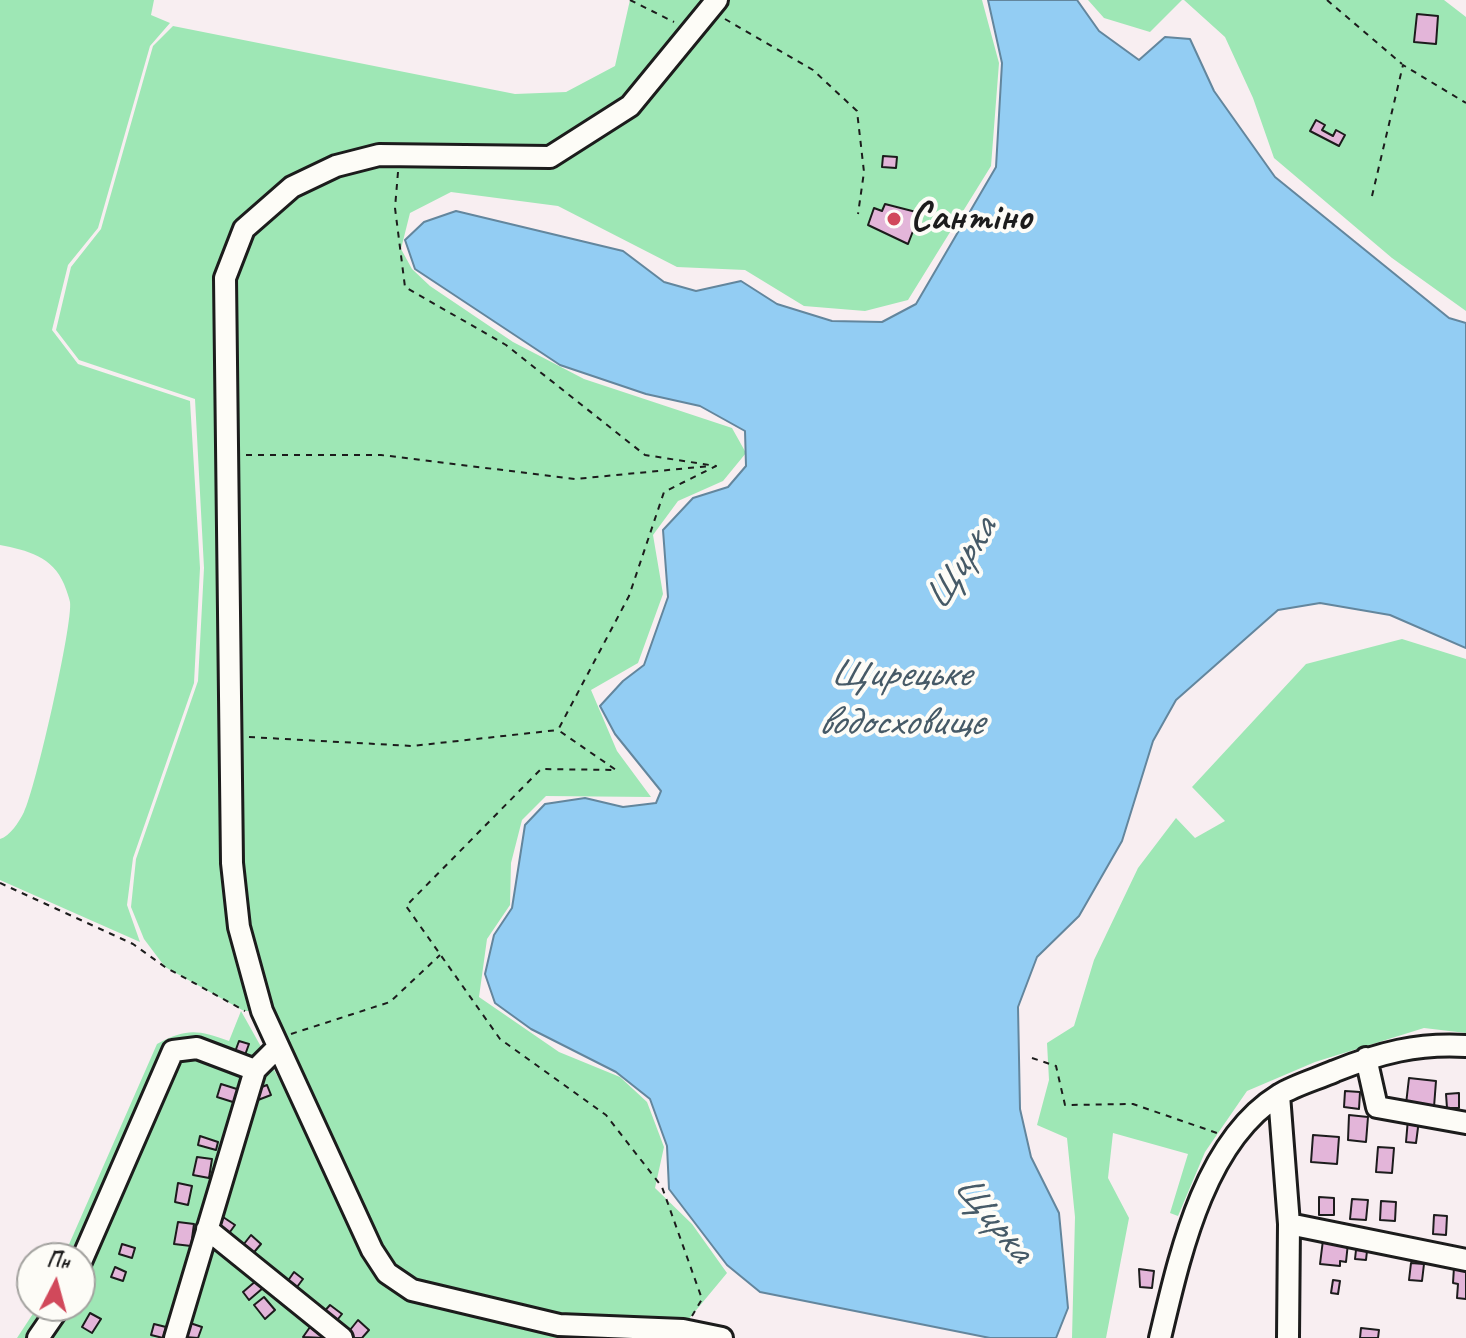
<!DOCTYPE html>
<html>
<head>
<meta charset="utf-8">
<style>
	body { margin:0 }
	#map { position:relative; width:1466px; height:1338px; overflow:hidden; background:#f8eef1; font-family:Caveat,sans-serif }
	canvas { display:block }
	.north { position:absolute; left:16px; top:1242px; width:80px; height:80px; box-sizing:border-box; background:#fdfcf7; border:2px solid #a3a29f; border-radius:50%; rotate:6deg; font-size:22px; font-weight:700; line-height:32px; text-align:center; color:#1c1c1c }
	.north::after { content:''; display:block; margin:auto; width:28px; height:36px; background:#d1495b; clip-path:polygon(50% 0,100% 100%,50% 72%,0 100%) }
</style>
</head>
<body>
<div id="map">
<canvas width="1466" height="1338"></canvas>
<div class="north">Пн</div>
</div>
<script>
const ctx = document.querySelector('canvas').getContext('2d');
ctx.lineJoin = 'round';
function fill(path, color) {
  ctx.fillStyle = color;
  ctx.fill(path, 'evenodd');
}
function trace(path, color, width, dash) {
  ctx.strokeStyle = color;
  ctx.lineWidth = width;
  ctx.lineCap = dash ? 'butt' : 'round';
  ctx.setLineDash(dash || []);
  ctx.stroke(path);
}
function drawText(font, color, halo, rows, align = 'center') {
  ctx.font = font + ' Caveat,sans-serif';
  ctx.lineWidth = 8;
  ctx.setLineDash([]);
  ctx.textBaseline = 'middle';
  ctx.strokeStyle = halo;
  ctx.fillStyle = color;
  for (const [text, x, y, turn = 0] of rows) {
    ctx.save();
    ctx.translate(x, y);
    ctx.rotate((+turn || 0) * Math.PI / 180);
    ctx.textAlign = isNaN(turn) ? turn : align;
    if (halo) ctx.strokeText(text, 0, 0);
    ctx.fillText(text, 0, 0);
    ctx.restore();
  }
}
fill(new Path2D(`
	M0,0H154L151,15L170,23L150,46L98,228L68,265L52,330L78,364L190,401L200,568L194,683L133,858L127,905L140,942L0,880V839C10,836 19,822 24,812C35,791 73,624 70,602C69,597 66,589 64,584C53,557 27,550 0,545Z
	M630,0H982L999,63L991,166L908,300L865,311L804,306L745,270L677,267L558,206L451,192L410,213L401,249L412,269L430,286L513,342L584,379L732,428L746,453L723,481L678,501L653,535L663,594L638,663L591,690L617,751L651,797L546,796L522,820L511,863L510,905L487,939L479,997L559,1052L620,1077L647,1102L664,1147L655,1188L692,1224L727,1273L673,1338H17L38,1306H80V1258H63L157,1044C188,1028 197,1030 229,1041L241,1011L316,1145L262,1011H244L165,967L144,939L131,907L136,859L198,681L204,568L195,399L79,360L56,330L71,267L101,229L153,46L173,26L515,94L566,92L615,66Z
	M1088,0H1182L1150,32L1104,18Z
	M1184,0H1444L1466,17V311L1392,258L1274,158L1253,98L1225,37Z
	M1402,639L1466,659V1033L1424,1028L1315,1062L1247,1091L1205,1152L1178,1216L1170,1213L1188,1154L1113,1133L1108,1178L1129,1218L1106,1338H1072L1075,1217L1067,1138L1037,1125L1049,1080L1047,1043L1074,1026L1094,960L1138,868L1176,818L1195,838L1225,821L1192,787L1306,664Z`), '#9ee7b5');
const water = new Path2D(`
	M988,0H1077L1099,31L1139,60L1165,37L1190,39L1214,91L1275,177L1449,318L1466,323V648L1390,615L1320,603L1278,610L1176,700L1153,741L1122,841L1079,916L1037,957L1018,1007L1020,1109L1031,1157L1059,1213L1068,1308L1056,1338H990L760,1292L727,1265L669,1189L667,1146L650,1099L616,1072L531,1029L495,1003L485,974L494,935L512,908L525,825L545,804L585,798L623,807L656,803L661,791L615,734L600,706L623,681L644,665L668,597L663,530L693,498L728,487L746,466L745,431L700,406L646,394L560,365L415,269L405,240L424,222L456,211L623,251L664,282L696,291L741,281L777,304L832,321L882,322L916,304L996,167L1002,63Z`);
fill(water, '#93cdf3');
trace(water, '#63869d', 2);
const building = new Path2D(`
	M1417,14L1438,16L1436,44L1414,42Z
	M1316,120L1325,125L1322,130L1333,136L1336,130L1345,135L1339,146L1310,131Z
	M883,156L897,157L896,168L882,167Z
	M885,204L920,213L908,244L868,225L874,208L882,211Z
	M239,1041L249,1044L245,1055L235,1052Z
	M1409,1078L1436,1081L1434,1107L1406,1104Z
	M221,1084L240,1090L236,1103L217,1097Z
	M267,1085L271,1095L258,1100L254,1090Z
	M1345,1091L1360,1092L1359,1109L1344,1107Z
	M1459,1093V1108H1447L1446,1094Z
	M1349,1115L1368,1117L1366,1142L1348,1140Z
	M1408,1119L1419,1120L1416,1143L1406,1142Z
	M1313,1135L1339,1137L1337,1164L1311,1162Z
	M200,1136L218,1142L216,1150L198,1145Z
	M1378,1147L1394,1148L1392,1173L1376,1172Z
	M197,1157L212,1159L209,1178L193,1175Z
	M178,1183L192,1186L188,1205L175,1202Z
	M1319,1197L1334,1198V1215H1319Z
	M1352,1199L1368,1200L1366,1220L1350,1219Z
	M1381,1201L1396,1202L1395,1221L1380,1220Z
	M1434,1215L1447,1216L1446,1235L1433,1234Z
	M223,1217L235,1225L227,1236L215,1228Z
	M178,1222L194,1224L191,1246L174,1244Z
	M251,1235L261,1244L250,1257L240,1249Z
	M1323,1240L1348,1243L1346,1262L1340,1261V1266L1320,1264Z
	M122,1244L135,1248L132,1258L119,1254Z
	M1356,1250L1367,1251L1366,1260L1355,1259Z
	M1411,1263L1424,1264L1422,1281L1409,1280Z
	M115,1267L126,1272L123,1281L111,1277Z
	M1454,1267L1466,1269V1299L1457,1298L1458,1284L1453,1283Z
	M1139,1269L1154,1271L1152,1288L1140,1287Z
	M294,1272L303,1279L294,1291L285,1285Z
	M257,1280L263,1288L249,1300L243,1292Z
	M1333,1280L1340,1281L1338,1294L1331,1293Z
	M264,1297L275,1310L265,1319L254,1305Z
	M330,1305L342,1314L334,1324L322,1314Z
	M90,1313L101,1319L92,1333L82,1327Z
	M358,1320L369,1330L362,1338H349L346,1335Z
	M190,1323L202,1327L198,1338L185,1337Z
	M154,1324L166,1327L163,1338L151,1335Z
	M310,1327L324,1338L303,1337Z
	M1361,1328L1379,1330L1378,1338H1360Z`);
fill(building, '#e3b5d9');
trace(building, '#1c1c1c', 2);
const minor = new Path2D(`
	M717,0L630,106L550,157L379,155L336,166L292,187L244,229L225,278L232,863L239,927L262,1011L372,1250L387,1273L412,1290L559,1325L683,1330L722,1338
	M1366,1058L1377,1107L1466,1123
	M1279,1095L1289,1224L1288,1338
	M1289,1224L1466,1260
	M207,1229L342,1338
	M80,1264L173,1051L197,1048L255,1070
	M38,1338L60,1306
	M175,1338L255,1070L278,1047
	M1160,1338C1179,1259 1203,1142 1279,1095C1295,1085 1317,1079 1335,1071C1380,1053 1417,1043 1466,1046`);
trace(minor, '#1c1c1c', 26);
trace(new Path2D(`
	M630,0L674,22
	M1327,0L1402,64
	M725,19L813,70L857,111L864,172L858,214
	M398,172L395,208L405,287L506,345L645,455L716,466L664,492L629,596L558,730L616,770L541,769L406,906L500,1039L606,1115L662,1187L702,1299L692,1316
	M1372,196L1403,65L1466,103
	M246,455H381L575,479L710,466
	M249,737L412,746L558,730
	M0,883L133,944L165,967L245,1011
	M291,1034L390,1002L440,955
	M1032,1058L1056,1066L1065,1105L1133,1104L1217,1133`), '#1c1c1c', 2, [6, 6]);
trace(minor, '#fdfcf7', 20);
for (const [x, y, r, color] of [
	[894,219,8,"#d1495b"]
]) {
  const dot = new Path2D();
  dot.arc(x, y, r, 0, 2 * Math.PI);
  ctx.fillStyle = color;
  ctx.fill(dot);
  trace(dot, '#fdfcf7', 3);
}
drawText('bold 40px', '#1c1c1c', '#fdfcf7', [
	["Сантіно",910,219]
], 'left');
drawText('italic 42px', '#465a67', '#fdfcf7', [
	["Щирка",961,564,-58],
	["Щирецьке",900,675],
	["водосховище",900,723],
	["Щирка",993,1219,50]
]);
</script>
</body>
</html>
